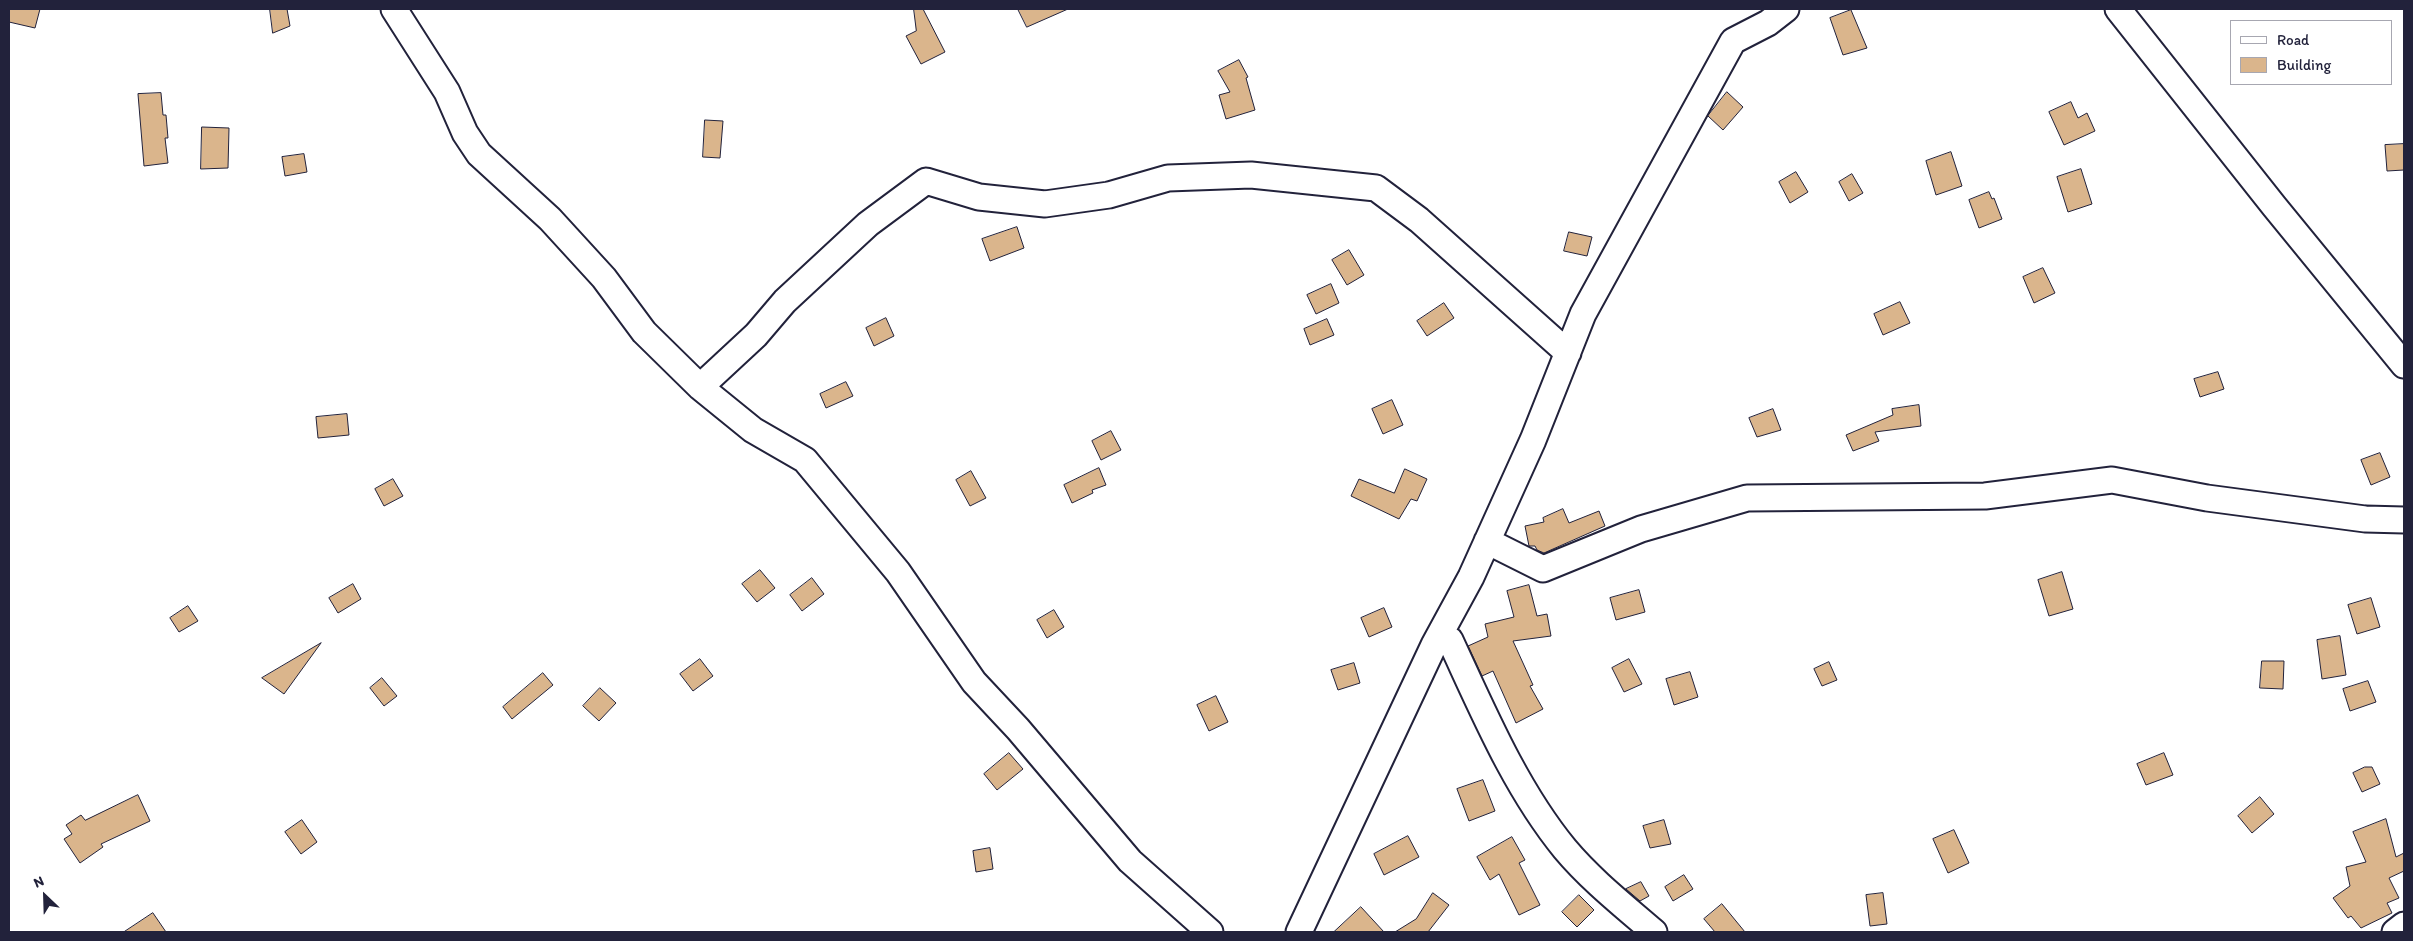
<!DOCTYPE html>
<html>
<head>
<meta charset="utf-8">
<style>
	body { margin:0 }
	#map { position:relative; width:2413px; height:941px; overflow:hidden; background:#fff; font-family:Itim,sans-serif }
	canvas { display:block }
	.frame { position:absolute; inset:0; border:10px solid #22223b; pointer-events:none }
	.legend { position:absolute; left:2230px; top:20px; width:162px; height:65px; box-sizing:border-box; background:#fff; border:1px solid #a7a7b1; margin:0; padding:6px 9px; list-style:none; font-size:15px; color:#22223b }
	.legend li { display:flex; align-items:center; gap:10px; height:25px }
	.legend b { width:25px; border:1px solid #a7a7b1 }
	.north { position:absolute; left:20px; top:871px; width:50px; height:50px; -webkit-text-stroke:4px #fff; paint-order:stroke; rotate:336deg; font-size:14px; font-weight:700; line-height:20px; text-align:center; color:#22223b }
	.north::after { content:''; display:block; margin:auto; width:18px; height:22px; background:#22223b; clip-path:polygon(50% 0,100% 100%,50% 72%,0 100%) }
</style>
</head>
<body>
<div id="map">
<canvas width="2413" height="941"></canvas>
<div class="frame"></div>
<ul class="legend">
<li><b style="height:6px;background:#fff"></b>Road</li>
<li><b style="height:14px;background:#dab58c"></b>Building</li>
</ul>
<div class="north">N</div>
</div>
<script>
const ctx = document.querySelector('canvas').getContext('2d');
ctx.lineJoin = 'round';
function fill(path, color) {
  ctx.fillStyle = color;
  ctx.fill(path, 'evenodd');
}
function trace(path, color, width, dash) {
  ctx.strokeStyle = color;
  ctx.lineWidth = width;
  ctx.lineCap = dash ? 'butt' : 'round';
  ctx.setLineDash(dash || []);
  ctx.stroke(path);
}
const building = new Path2D(`
	M9,9H40L35,28L9,22Z
	M270,9H287L290,26L273,33Z
	M914,9H923L945,52L921,64L906,36L916,31Z
	M1018,9H1068L1027,27Z
	M1851,10L1867,48L1843,55L1830,18Z
	M1239,60L1248,77L1246,78L1255,110L1226,119L1219,95L1230,92L1218,71Z
	M1727,92L1743,107L1723,130L1708,116Z
	M161,93L163,115H166L168,138H165L168,163L144,166L138,94Z
	M2071,102L2078,118L2087,113L2095,131L2064,145L2049,112Z
	M705,120L723,121L720,158L703,157Z
	M202,127L229,128L228,168L201,169Z
	M2404,144V170L2387,171L2385,145Z
	M1951,152L1962,186L1936,195L1926,161Z
	M304,154L307,172L285,176L282,157Z
	M2081,169L2092,204L2068,212L2057,177Z
	M1796,172L1808,192L1790,203L1779,182Z
	M1852,174L1863,193L1849,201L1839,182Z
	M1989,192L1992,199L1994,198L2002,219L1979,228L1969,200Z
	M1017,227L1024,248L990,261L982,239Z
	M1569,232L1592,237L1587,256L1564,251Z
	M1349,250L1364,275L1347,285L1332,260Z
	M2043,268L2055,293L2034,303L2023,277Z
	M1331,284L1339,303L1316,314L1307,295Z
	M1900,302L1910,323L1883,335L1874,314Z
	M1444,303L1454,318L1427,336L1417,321Z
	M886,318L894,336L874,346L866,328Z
	M1327,319L1334,335L1310,345L1304,329Z
	M2218,372L2224,389L2200,397L2194,379Z
	M846,382L853,396L826,408L820,394Z
	M1392,400L1403,425L1383,434L1372,409Z
	M1919,405L1921,426L1875,432L1879,441L1853,451L1846,435L1893,415L1892,409Z
	M1773,409L1781,430L1757,437L1749,418Z
	M347,414L349,435L318,438L316,417Z
	M1111,431L1121,450L1101,460L1092,441Z
	M2380,453L2390,477L2371,485L2361,460Z
	M1099,468L1106,485L1092,490L1093,493L1072,503L1064,485Z
	M1405,469L1427,479L1417,501L1411,499L1399,519L1351,496L1359,479L1394,493Z
	M971,471L986,498L970,506L956,480Z
	M393,479L403,496L384,506L375,489Z
	M1563,509L1569,523L1599,511L1605,526L1544,553L1537,550L1535,546H1529L1525,526L1544,522L1543,518Z
	M760,570L775,588L757,602L742,584Z
	M2062,572L2073,609L2049,616L2038,580Z
	M812,578L824,594L802,611L790,595Z
	M353,584L361,599L338,613L329,598Z
	M1529,585L1537,616L1547,614L1551,636L1513,641L1533,685L1530,686L1543,709L1516,723L1493,671L1482,676L1468,646L1488,637L1485,624L1514,617L1507,591Z
	M1639,590L1645,612L1616,620L1610,598Z
	M2371,598L2380,627L2357,634L2348,605Z
	M188,606L198,621L179,632L170,618Z
	M1384,608L1392,627L1369,637L1361,618Z
	M1054,610L1064,627L1047,638L1037,620Z
	M2340,636L2346,675L2322,679L2317,640Z
	M321,643L284,694L262,678Z
	M700,659L713,676L693,691L680,674Z
	M1629,659L1642,684L1624,692L1612,668Z
	M2262,661H2284L2283,689L2260,688Z
	M1829,662L1837,680L1822,686L1814,669Z
	M1354,663L1360,683L1338,690L1331,670Z
	M1690,672L1698,697L1674,705L1666,679Z
	M543,673L553,685L512,719L503,707Z
	M382,678L397,696L384,706L370,688Z
	M2368,681L2376,702L2350,711L2343,689Z
	M600,688L616,703L599,721L583,706Z
	M1216,696L1228,722L1209,731L1197,705Z
	M1009,753L1023,769L997,790L984,774Z
	M2164,753L2173,775L2146,785L2137,764Z
	M2365,767H2372L2380,784L2362,792L2353,773Z
	M1483,780L1495,811L1469,821L1457,789Z
	M138,795L150,821L101,844L103,847L80,863L64,839L72,834L66,825L81,815L85,820Z
	M2260,797L2274,814L2252,833L2238,816Z
	M2386,819L2396,857L2404,853V871L2389,878L2399,898L2387,903L2392,913L2361,928L2351,916L2348,918L2333,898L2350,886L2346,867L2366,862L2353,832Z
	M302,820L317,842L301,854L285,832Z
	M1664,820L1671,844L1650,848L1643,826Z
	M1954,830L1969,863L1948,873L1933,839Z
	M1408,836L1419,857L1384,875L1374,854Z
	M1512,837L1525,860L1519,863L1540,905L1519,915L1499,874L1490,880L1477,857Z
	M990,848L993,869L976,872L973,851Z
	M1684,875L1693,889L1673,901L1665,887Z
	M1641,882L1649,896L1640,901L1626,889Z
	M1433,893L1449,905L1428,932H1395L1416,919Z
	M1883,893L1887,924L1870,926L1866,895Z
	M1579,895L1594,910L1577,927L1562,912Z
	M1722,904L1745,932H1715L1704,919Z
	M1361,907L1384,932H1334Z
	M153,913L166,932H124Z`);
fill(building, '#dab58c');
trace(building, '#22223b', 1);
const minor = new Path2D(`
	M394,9L447,92L465,133L479,154L550,219L604,278L644,332L700,387L753,430L805,460L898,572L974,682L1018,729L1130,861L1210,932
	M2118,9L2274,206L2404,365
	M700,387L756,335L785,301L868,224L926,181L979,197L1045,204L1109,195L1168,178L1251,175L1376,188L1419,220L1568,353
	M1487,541L1543,569L1641,529L1747,498L1985,496L2112,480L2207,498L2365,519L2404,520
	M1434,645L1471,577L1533,440L1583,314L1733,41L1768,23L1786,9
	M1299,932L1434,645L1438,639L1444,637L1450,640C1483,711 1515,788 1565,849C1591,880 1624,906 1654,932
	M2395,932L2404,925`);
trace(minor, '#22223b', 29);
trace(minor, '#fff', 25);
</script>
</body>
</html>
